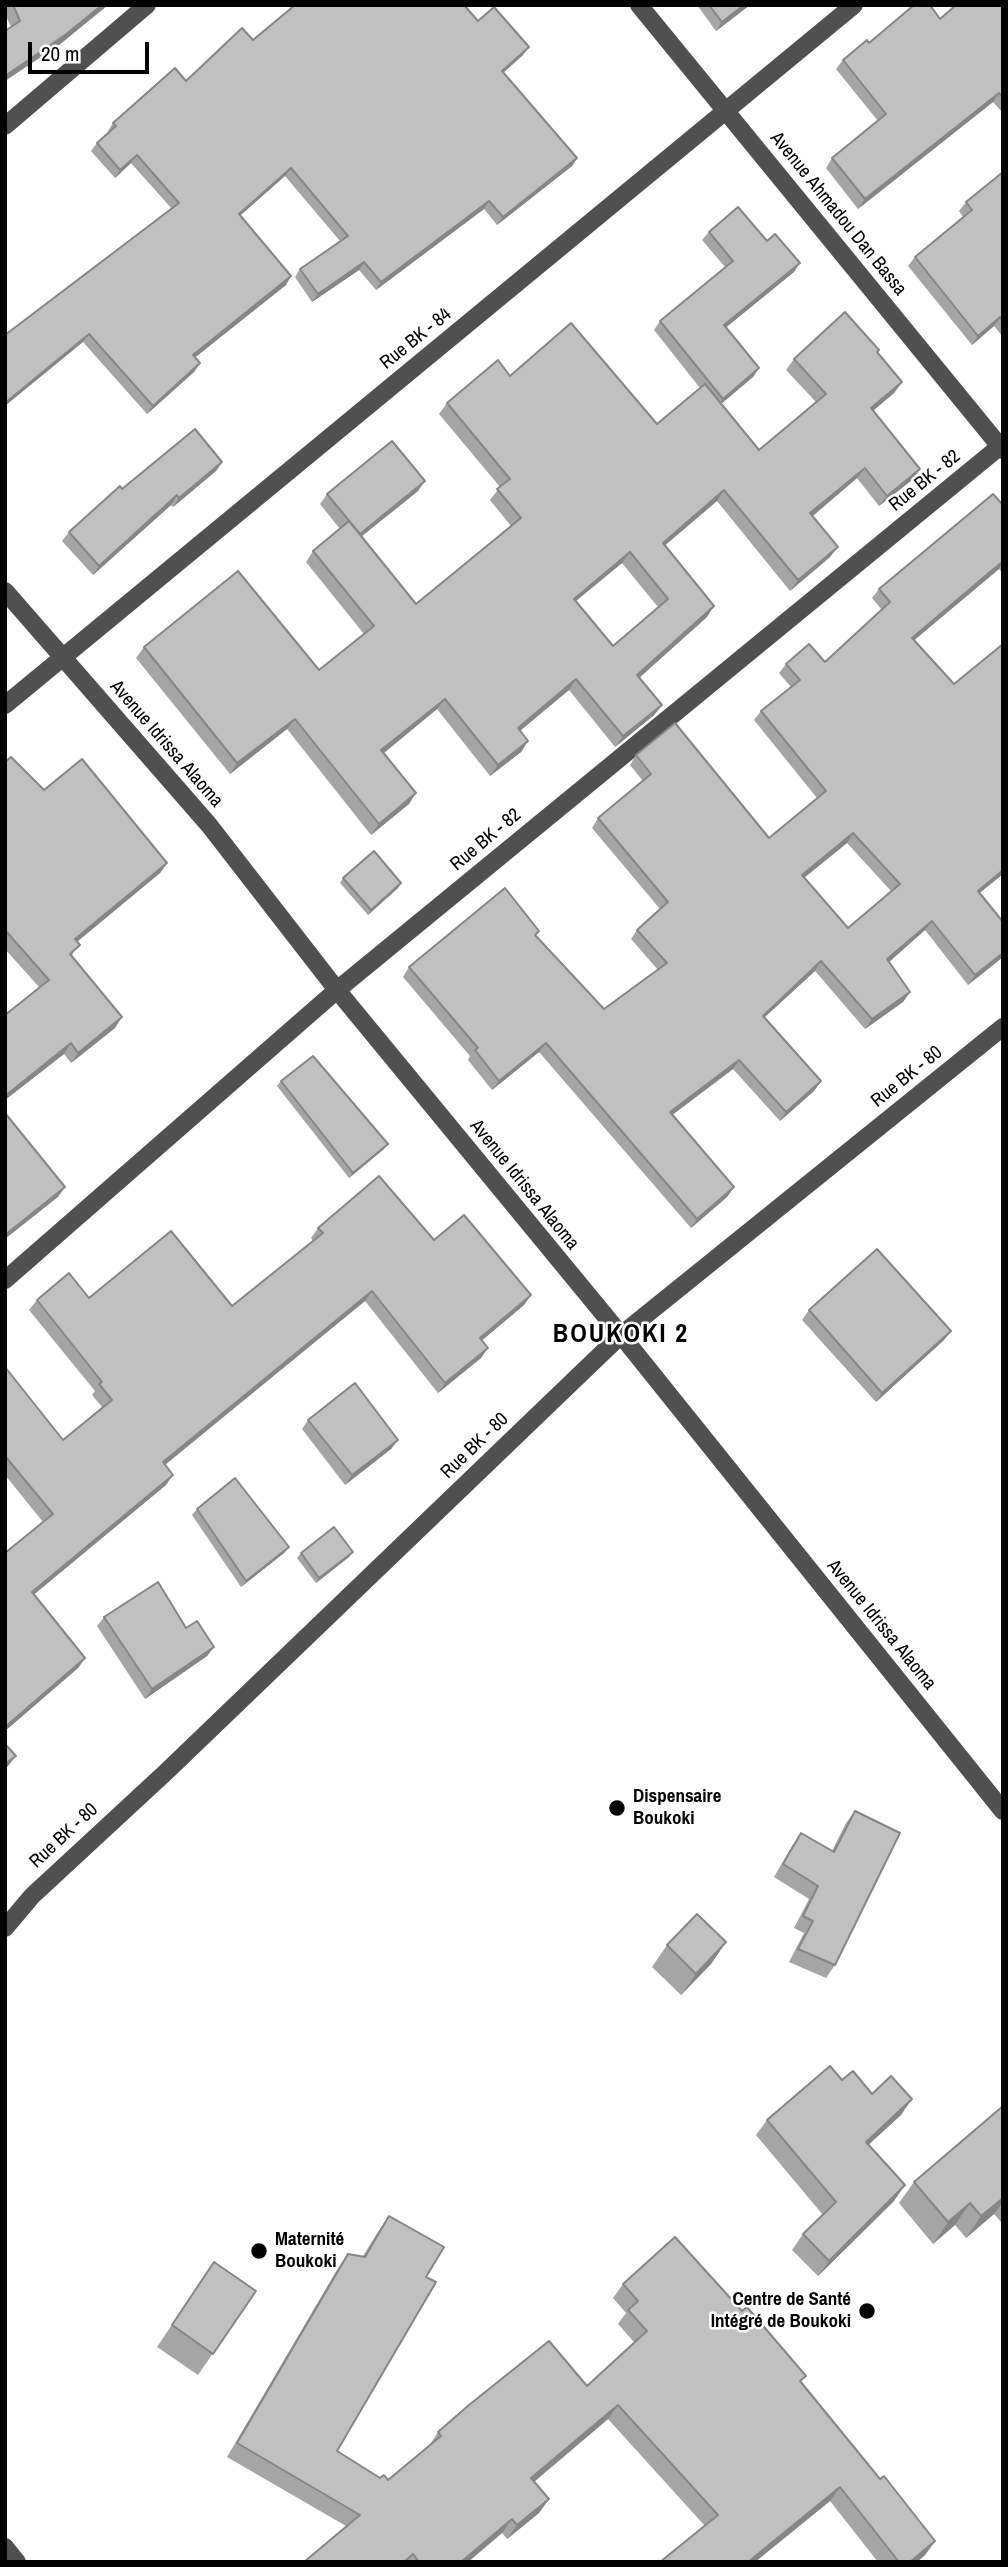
<!DOCTYPE html>
<html>
<head>
<meta charset="utf-8">
<style>
	body { margin:0 }
	#map { position:relative; width:1008px; height:2567px; overflow:hidden; background:#fff; font-family:"Archivo Narrow",sans-serif }
	canvas { display:block }
	.frame { position:absolute; inset:0; border:7px solid #000; pointer-events:none }
	.scale { position:absolute; left:28px; top:42px; width:121px; height:32px; box-sizing:border-box; border:4px solid #000; border-top:0; padding-left:9px; font-size:21px; line-height:24px; white-space:nowrap; color:#000; -webkit-text-stroke:5px #fff; paint-order:stroke }
</style>
</head>
<body>
<div id="map">
<canvas width="1008" height="2567"></canvas>
<div class="frame"></div>
<div class="scale">20 m</div>
</div>
<script>
const ctx = document.querySelector('canvas').getContext('2d');
ctx.lineJoin = 'round';
function trace(path, color, width, dash) {
  ctx.strokeStyle = color;
  ctx.lineWidth = width;
  ctx.lineCap = dash ? 'butt' : 'round';
  ctx.setLineDash(dash || []);
  ctx.stroke(path);
}
function fill(path, color) {
  ctx.fillStyle = color;
  ctx.fill(path, 'evenodd');
}
function drawText(font, color, halo, rows, align = 'center') {
  ctx.font = font + ' "Archivo Narrow",sans-serif';
  ctx.lineWidth = 5;
  ctx.setLineDash([]);
  ctx.textBaseline = 'middle';
  ctx.strokeStyle = halo;
  ctx.fillStyle = color;
  for (const [text, x, y, turn = 0] of rows) {
    ctx.save();
    ctx.translate(x, y);
    ctx.rotate((+turn || 0) * Math.PI / 180);
    ctx.textAlign = isNaN(turn) ? turn : align;
    if (halo) ctx.strokeText(text, 0, 0);
    ctx.fillText(text, 0, 0);
    ctx.restore();
  }
}
trace(new Path2D(`
	M639,5L1003,450
	M5,126L147,5
	M5,591L209,825L337,990L621,1335L1003,1811
	M5,705L854,5
	M5,1280L337,990L1003,444
	M5,1928L32,1896L166,1772L621,1335L1003,1027
	M5,2547L17,2562`), '#505050', 18);
fill(new Path2D(`
	M5,5H108L59,45L11,27L5,14Z
	M697,5H750L716,31Z
	M1003,5V113L993,102L858,209L826,168L832,158L878,121L836,69L843,60L869,43L940,19Z
	M478,21L523,55L503,73L577,158L572,166L497,225L484,209L376,290L359,270L312,302L295,277L300,269L340,241L285,176L240,215L286,285L194,357L200,363L194,372L147,414L83,342L172,209L131,163L115,178L91,151L97,143L109,132L108,131L113,123L253,40Z
	M1003,172V337L994,326L972,345L908,266L915,257L963,217L959,211L966,202Z
	M709,232L794,272L726,327L759,368L753,377L721,404L759,450L816,402L786,370L794,359L877,352L902,382L894,393L873,411L920,469L912,480L879,506L857,478L813,516L830,557L790,591L717,501L665,545L707,617L639,678L662,705L654,715L615,747L569,690L520,731L528,741L521,752L490,776L437,709L384,753L409,804L371,835L287,729L230,774L136,658L144,647L319,670L364,634L306,562L313,551L340,529L320,504L327,494L418,491L362,536L416,604L511,526L490,500L500,487L439,414L447,403L510,376L657,424L700,388L654,330L660,321L725,267L702,240ZM622,563L658,607L613,646L576,601Z
	M222,462L216,471L173,507L171,505L93,575L62,541L69,532L122,489Z
	M1003,505V574L999,569L914,640L954,684L1003,644V874L979,893L1003,957L968,985L925,930L889,962L910,992L903,1002L865,1029L815,971L765,1017L821,1081L814,1091L780,1121L733,1069L672,1115L734,1187L727,1197L691,1228L539,1052L492,1090L468,1060L470,1056L403,977L409,967L539,931L536,936L604,1009L658,970L631,939L637,930L660,909L592,828L598,818L643,781L630,765L636,755L769,838L817,798L754,720L761,711L791,687L779,673L786,664L825,662L882,610L872,598L879,589ZM847,843L891,891L848,928L804,878Z
	M5,762L44,790L167,863L160,873L77,942L72,956L115,1028L71,1063L64,1054L5,1100V1015L39,987L5,949Z
	M343,878L398,888L368,915L340,883Z
	M281,1081L384,1149L349,1178L277,1086Z
	M318,1228L434,1240L524,1305L482,1340L481,1358L438,1393L365,1301L165,1465L166,1485L34,1594L85,1658L78,1668L5,1731L43,1522L5,1475V1367L63,1440L102,1407L92,1395L95,1391L29,1310L37,1300L89,1298L232,1306L313,1241L311,1238Z
	M809,1310L944,1340L876,1402L802,1320Z
	M308,1420L398,1440L391,1449L345,1485L302,1429Z
	M197,1509L289,1547L284,1553L241,1587L192,1515Z
	M301,1553L349,1557L316,1583L297,1558Z
	M104,1617L186,1628L214,1647L207,1656L145,1699L97,1626Z
	M855,1811L835,1965L826,1978L789,1962L804,1933L794,1928L809,1899L774,1877L792,1846L801,1833L832,1851L846,1823Z
	M726,1942L711,1964L681,1995L652,1967L667,1945Z
	M842,2080L872,2094L901,2115L868,2145L894,2201L818,2276L792,2250L803,2234L823,2215L756,2135L767,2120Z
	M1003,2106V2224L994,2214L966,2238L955,2225L933,2244L899,2203L914,2182Z
	M389,2216L426,2277L337,2451L380,2478L388,2480L429,2446L438,2432L587,2386L634,2342L618,2324L626,2313L613,2298L623,2284L801,2383L880,2479L935,2541L925,2555L917,2562H878L830,2501L755,2562H660L705,2526L608,2419L534,2482L549,2499L539,2513L507,2539L502,2533L468,2562H304L346,2526L227,2457L338,2268L348,2254L363,2256L379,2230Z
	M214,2262L256,2291L198,2375L157,2347Z`), '#a5a5a5');
fill(new Path2D(`
	M102,5H108L59,45L5,81V76Z
	M744,5H750L716,31L722,22Z
	M529,47L523,55L496,79L502,71Z
	M999,93L993,102L858,209L865,199Z
	M137,155L131,163L115,178L120,170Z
	M577,158L572,166L497,225L503,217Z
	M291,168L285,176L233,222L239,214Z
	M489,201L484,209L376,290L381,282Z
	M364,262L359,270L312,302L318,294Z
	M800,263L794,272L718,334L724,325Z
	M291,276L286,285L187,364L193,355Z
	M1000,317L994,326L972,345L978,336Z
	M89,334L83,342L5,406V403Z
	M200,363L194,372L147,414L153,406Z
	M759,368L753,377L716,408L723,399Z
	M902,382L894,393L863,419L871,408Z
	M222,462L216,471L173,507L179,498Z
	M865,468L857,478L803,524L810,513Z
	M920,469L912,480L879,506L887,496Z
	M425,481L418,491L352,544L359,535Z
	M724,490L717,501L655,554L663,543Z
	M177,495L171,505L93,575L99,566Z
	M838,547L830,557L790,591L798,580Z
	M630,552L622,563L566,609L574,599Z
	M1003,561L999,569L905,648L912,638Z
	M714,606L707,617L630,686L637,675Z
	M576,679L569,690L510,739L518,728Z
	M445,699L437,709L374,761L381,750Z
	M662,705L654,715L615,747L623,736Z
	M295,719L287,729L230,774L237,763Z
	M528,741L521,752L490,776L498,765Z
	M416,793L409,804L371,835L379,824Z
	M853,833L847,843L795,885L802,875Z
	M167,863L160,873L68,949L75,939Z
	M1003,870V874L971,900L978,891Z
	M401,883L398,888L368,915L371,910Z
	M932,921L925,930L881,969L887,959Z
	M1003,953V957L968,985L975,975Z
	M821,961L815,971L756,1025L763,1016Z
	M910,992L903,1002L865,1029L872,1019Z
	M122,1017L115,1028L71,1063L78,1053Z
	M71,1043L64,1054L5,1100V1096Z
	M546,1043L539,1052L492,1090L499,1081Z
	M739,1060L733,1069L663,1122L670,1112Z
	M821,1081L814,1091L780,1121L786,1112Z
	M388,1144L384,1149L349,1178L353,1173Z
	M65,1187L58,1197L5,1239V1235Z
	M734,1187L727,1197L691,1228L697,1219Z
	M372,1291L365,1301L156,1472L163,1462Z
	M531,1295L524,1305L473,1348L480,1338Z
	M951,1331L944,1340L876,1402L882,1393Z
	M488,1348L481,1358L438,1393L445,1383Z
	M398,1440L391,1449L345,1485L352,1475Z
	M173,1475L166,1485L25,1602L32,1592Z
	M289,1547L284,1553L241,1587L246,1581Z
	M353,1552L349,1557L316,1583L319,1578Z
	M214,1647L207,1656L145,1699L152,1689Z
	M85,1658L78,1668L5,1731V1727Z
	M16,1756L8,1766L5,1769V1764Z
	M726,1942L711,1964L681,1995L696,1974Z
	M912,2099L901,2115L855,2157L866,2142Z
	M905,2185L894,2201L818,2276L829,2261Z
	M1003,2198V2202L994,2214L966,2238L981,2216Z
	M970,2203L955,2225L933,2244L948,2222Z
	M618,2405L608,2419L522,2492L531,2478Z
	M840,2487L830,2501L755,2562H748Z
	M549,2499L539,2513L507,2539L517,2525Z
	M512,2519L502,2533L468,2562H461Z
	M935,2541L925,2555L917,2562H910Z`), '#868686');
const building = new Path2D(`
	M13,5H102L65,35L5,76V31L20,21Z
	M295,5H464L478,21L494,7L529,47L502,71L577,158L503,217L489,201L381,282L364,262L318,294L300,269L348,236L291,168L239,214L291,276L193,355L200,363L153,406L89,334L5,403V335L179,203L137,155L120,170L97,143L116,126L113,123L175,68L186,81L242,28L253,40Z
	M709,5H744L722,22Z
	M914,5H930L940,19L956,5H1003V97L999,93L865,199L832,158L886,114L843,60L867,40L869,43Z
	M1003,172V320L1000,317L978,336L915,257L972,210L966,202Z
	M738,207L767,241L775,234L800,263L724,325L759,368L723,399L660,321L733,261L709,232Z
	M845,312L879,350L877,352L902,382L871,408L920,469L887,496L865,468L810,513L838,547L798,580L724,490L663,543L714,606L637,675L662,705L623,736L576,679L518,728L528,741L498,765L445,699L381,750L416,793L379,824L295,719L237,763L144,647L238,571L319,670L374,626L313,551L349,521L416,604L521,518L497,489L510,479L447,403L498,360L510,376L571,323L657,424L705,384L759,450L826,394L794,359ZM630,552L668,599L613,646L574,599Z
	M195,429L222,462L179,498L177,495L99,566L69,532L120,486L122,489Z
	M392,441L425,481L360,534L327,494Z
	M993,494L1003,505V561L912,638L954,684L1003,644V870L978,891L1003,922V953L975,975L932,921L887,959L910,992L872,1019L821,961L763,1016L821,1081L786,1112L739,1060L670,1112L734,1187L697,1219L546,1043L499,1081L475,1050L478,1048L409,967L505,888L539,931L535,935L604,1009L667,963L637,930L668,902L598,818L651,774L636,755L675,723L769,838L826,791L761,711L800,680L786,664L809,644L825,662L890,602L879,589ZM853,833L900,884L848,928L802,875Z
	M11,757L44,790L82,759L167,863L75,939L80,945L70,954L122,1017L78,1053L71,1043L5,1096V1015L49,980L5,930V762Z
	M374,851L401,883L371,910L343,878Z
	M313,1056L388,1144L353,1173L281,1081Z
	M5,1113L65,1187L5,1235Z
	M379,1176L434,1240L464,1215L531,1295L480,1338L488,1348L445,1383L372,1291L163,1462L173,1475L32,1592L85,1658L5,1727V1553L53,1514L5,1456V1367L63,1440L112,1400L99,1384L102,1382L37,1300L69,1273L89,1298L171,1231L232,1306L323,1233L318,1228Z
	M877,1249L951,1331L882,1393L809,1310Z
	M355,1383L398,1440L352,1475L308,1420Z
	M235,1478L289,1547L246,1581L197,1509Z
	M334,1527L353,1552L319,1578L301,1553Z
	M158,1582L186,1628L197,1621L214,1647L152,1689L104,1617Z
	M5,1744L16,1756L5,1764Z
	M855,1811L900,1833L835,1965L798,1949L813,1921L803,1916L818,1886L783,1864L801,1833L834,1852Z
	M697,1914L726,1942L696,1974L667,1945Z
	M830,2066L842,2080L853,2071L872,2094L891,2076L912,2099L866,2142L905,2185L829,2261L803,2234L836,2202L767,2120Z
	M1003,2106V2198L981,2216L970,2203L948,2222L914,2182Z
	M389,2216L444,2247L426,2277L436,2282L337,2451L380,2478L384,2475L388,2480L441,2436L438,2432L469,2405L549,2341L587,2386L647,2331L628,2310L638,2301L623,2284L675,2237L742,2311L747,2307L806,2376L800,2381L880,2479L884,2476L935,2541L910,2562H899L840,2487L748,2562H660L718,2515L618,2405L531,2478L549,2499L517,2525L512,2519L461,2562H419L413,2554L404,2562H304L360,2515L237,2443L348,2254L365,2257Z
	M214,2262L256,2291L213,2354L172,2325Z`);
fill(building, '#c0c0c0');
trace(building, '#868686', 2);
for (const [x, y, r, color] of [
	[617,1808,9,"#000"],
	[259,2251,9,"#000"],
	[867,2311,9,"#000"]
]) {
  const dot = new Path2D();
  dot.arc(x, y, r, 0, 2 * Math.PI);
  ctx.fillStyle = color;
  ctx.fill(dot);
  trace(dot, '#fff', 2.5);
}
drawText('19px', '#000', '#fff', [
	["Avenue Ahmadou Dan Bassa",838,214,51],
	["Rue BK - 84",416,339,-39],
	["Rue BK - 82",925,481,-39],
	["Avenue Idrissa Alaoma",166,744,49],
	["Rue BK - 82",486,840,-40],
	["Rue BK - 80",907,1077,-39],
	["Avenue Idrissa Alaoma",524,1185,51],
	["Rue BK - 80",475,1446,-44],
	["Avenue Idrissa Alaoma",881,1625,51],
	["Rue BK - 80",64,1836,-43]
]);
drawText('bold 19px', '#000', '#fff', [
	["Dispensaire",633,1797],
	["Boukoki",633,1819],
	["Maternité",275,2240],
	["Boukoki",275,2262],
	["Centre de Santé",851,2300,"right"],
	["Intégré de Boukoki",851,2322,"right"]
], 'left');
ctx.letterSpacing = '2px';
drawText('bold 26px', '#000', '#fff', [
	["BOUKOKI 2",621,1335]
]);
ctx.letterSpacing = '0px';
</script>
</body>
</html>
